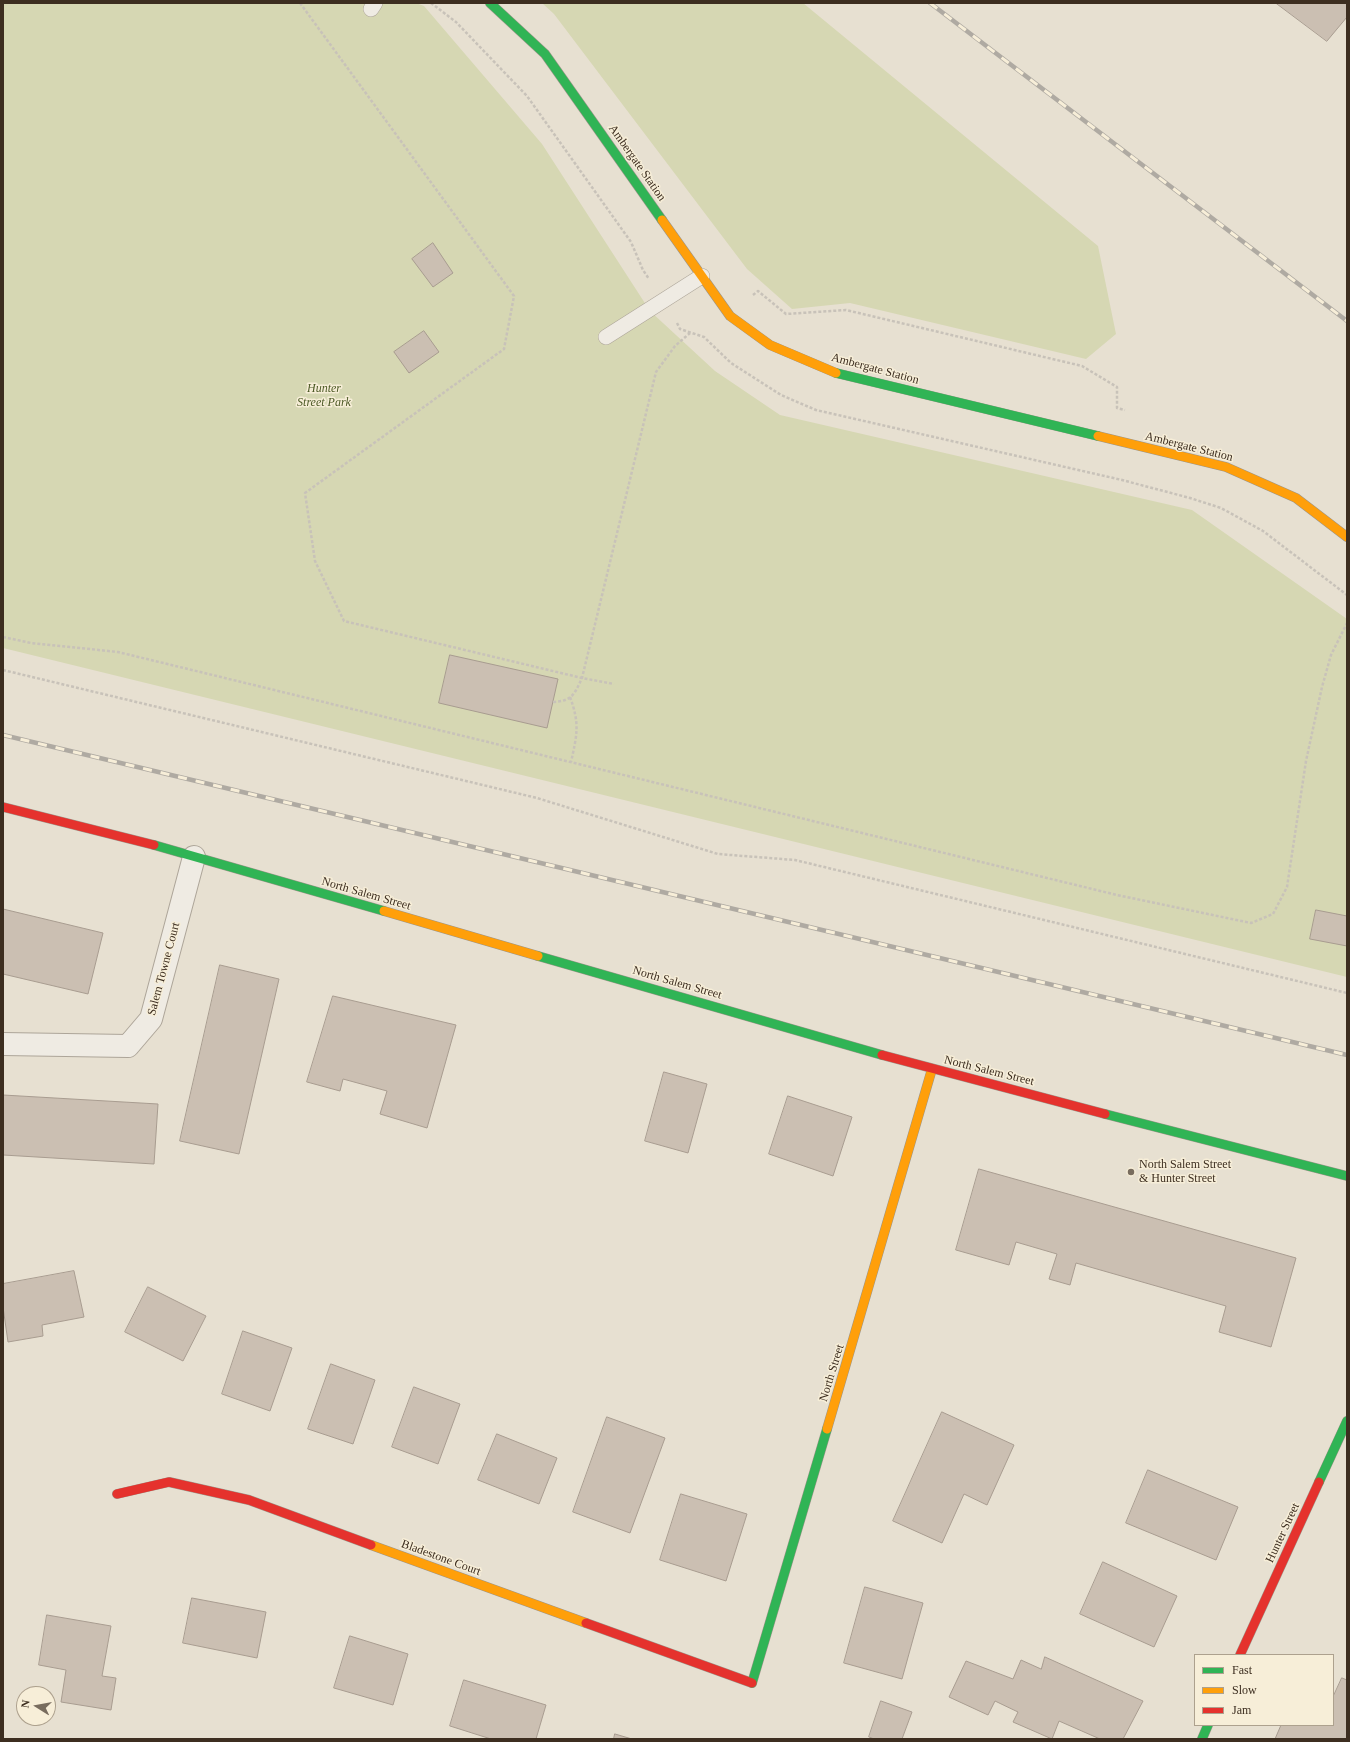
<!DOCTYPE html>
<html>
<head>
<meta charset="utf-8">
<style>
	body { margin:0 }
	#map { position:relative; width:1350px; height:1742px; overflow:hidden; background:#e7e0d1; font-family:"Times New Roman",serif }
	canvas { display:block }
	.frame { position:absolute; inset:0; border:4px solid #3d2e20; pointer-events:none }
	.legend { position:absolute; left:1194px; top:1654px; width:140px; height:72px; box-sizing:border-box; background:#f7eed8; border:1px solid #ada18e; margin:0; padding:5px 7px; list-style:none; font-size:12px; color:#3d2e20 }
	.legend li { display:flex; align-items:center; gap:8px; height:20px }
	.legend b { width:20px; border:1px solid #ada18e }
	.north { position:absolute; left:16px; top:1686px; width:40px; height:40px; box-sizing:border-box; background:#f7eed8; border:1px solid #ada18e; border-radius:50%; rotate:281deg; font-size:11px; font-weight:700; line-height:16px; text-align:center; color:#3d2e20 }
	.north::after { content:''; display:block; margin:auto; width:14px; height:18px; background:#786c5e; clip-path:polygon(50% 0,100% 100%,50% 72%,0 100%) }
</style>
</head>
<body>
<div id="map">
<canvas width="1350" height="1742"></canvas>
<div class="frame"></div>
<ul class="legend">
<li><b style="height:5px;background:#30b455"></b>Fast</li>
<li><b style="height:5px;background:#ff9f0a"></b>Slow</li>
<li><b style="height:5px;background:#e5322d"></b>Jam</li>
</ul>
<div class="north">N</div>
</div>
<script>
const ctx = document.querySelector('canvas').getContext('2d');
ctx.lineJoin = 'round';
function fill(path, color) {
  ctx.fillStyle = color;
  ctx.fill(path, 'evenodd');
}
function trace(path, color, width, dash) {
  ctx.strokeStyle = color;
  ctx.lineWidth = width;
  ctx.lineCap = dash ? 'butt' : 'round';
  ctx.setLineDash(dash || []);
  ctx.stroke(path);
}
function drawText(font, color, halo, rows, align = 'center') {
  ctx.font = font + ' "Times New Roman",serif';
  ctx.lineWidth = 3;
  ctx.setLineDash([]);
  ctx.textBaseline = 'middle';
  ctx.strokeStyle = halo;
  ctx.fillStyle = color;
  for (const [text, x, y, turn = 0] of rows) {
    ctx.save();
    ctx.translate(x, y);
    ctx.rotate((+turn || 0) * Math.PI / 180);
    ctx.textAlign = isNaN(turn) ? turn : align;
    if (halo) ctx.strokeText(text, 0, 0);
    ctx.fillText(text, 0, 0);
    ctx.restore();
  }
}
fill(new Path2D(`
	M3,3H416L424,6L542,144L650,311L715,371L780,415L1192,510L1347,619V977L3,648Z
	M542,3H803L1098,246L1116,334L1086,359L850,303L792,309L747,269L554,14Z`), '#d6d7b3');
const building = new Path2D(`
	M1276,3H1347V17L1327,41Z
	M433,243L453,273L433,287L412,259Z
	M424,331L439,352L409,373L394,352Z
	M450,655L558,679L547,728L439,703Z
	M3,909L103,933L88,994L3,974Z
	M1316,910L1347,916V946L1310,939Z
	M220,965L279,979L239,1154L180,1141Z
	M333,996L456,1025L427,1128L380,1114L387,1091L343,1079L340,1091L307,1082Z
	M664,1072L707,1084L688,1153L645,1141Z
	M3,1095L158,1104L154,1164L3,1155Z
	M788,1096L852,1117L833,1176L769,1154Z
	M979,1169L1296,1258L1271,1347L1219,1332L1226,1306L1076,1263L1070,1285L1049,1279L1057,1254L1016,1242L1009,1265L956,1250Z
	M74,1271L84,1317L42,1325L43,1336L8,1342L3,1307V1284Z
	M148,1287L206,1316L183,1361L125,1332Z
	M243,1331L292,1348L270,1411L222,1394Z
	M331,1364L375,1380L353,1444L308,1429Z
	M414,1387L460,1404L438,1464L392,1447Z
	M942,1412L1014,1445L987,1505L964,1494L942,1543L893,1521Z
	M607,1417L665,1438L630,1533L573,1512Z
	M497,1434L557,1458L539,1504L478,1480Z
	M1148,1470L1238,1507L1216,1560L1126,1523Z
	M681,1494L747,1514L726,1581L660,1560Z
	M1103,1562L1177,1596L1154,1647L1080,1614Z
	M865,1587L923,1603L902,1679L844,1663Z
	M192,1598L266,1612L257,1658L183,1643Z
	M47,1615L111,1626L102,1676L116,1678L111,1710L61,1702L66,1670L39,1665Z
	M350,1636L408,1654L393,1705L334,1688Z
	M1045,1657L1143,1701L1123,1739H1100L1059,1721L1052,1739L1013,1722L1018,1712L995,1701L988,1715L949,1697L966,1661L1013,1679L1021,1660L1041,1669Z
	M1342,1678L1347,1680V1739H1275L1281,1725H1333V1697Z
	M464,1680L546,1705L536,1739H491L450,1726Z
	M881,1701L912,1712L902,1739H874L869,1737Z
	M615,1734L632,1739H614Z`);
fill(building, '#cbbfb2');
trace(building, '#a89c90', 1);
const lane = new Path2D(`
	M371,9L375,3
	M606,337L702,276`);
const street = new Path2D(`
	M3,1044L128,1046L151,1019L194,857`);
const fast = new Path2D(`
	M490,3L545,54L662,220
	M836,373L1098,436
	M154,845L384,911
	M538,956L882,1055
	M1105,1114L1347,1176
	M1319,1482L1347,1421
	M752,1683L827,1429
	M1202,1739L1208,1725`);
const slow = new Path2D(`
	M662,220L730,316L770,345L836,373
	M1098,436L1226,467L1296,498L1347,537
	M384,911L538,956
	M827,1429L932,1069
	M371,1545L586,1623`);
const jam = new Path2D(`
	M3,807L154,845
	M882,1055L1105,1114
	M117,1494L169,1482L249,1500L371,1545
	M586,1623L752,1683
	M1240,1655L1319,1482`);
trace(lane, '#ada599', 16);
trace(street, '#ada599', 24);
trace(fast, '#9c958a', 10);
trace(slow, '#9c958a', 10);
trace(jam, '#9c958a', 10);
trace(new Path2D(`
	M300,3L514,296L504,349L305,493L315,561L344,621L582,678L614,684
	M431,3L456,22L527,96L631,242L643,270L649,279
	M753,295L758,291L786,314L846,310L1082,366L1117,387V408L1125,410
	M677,323L680,329L704,337L731,363L781,395L816,410L1122,480L1190,498L1221,508L1263,531L1347,595
	M3,637L31,643L118,652L1117,895L1251,923L1273,914L1287,887L1306,761L1322,687L1331,655L1347,623
	M3,670L537,798L718,854L795,860L1347,993
	M570,697C580,724 577,735 571,762
	M553,702C572,701 574,695 582,678L656,372L675,346L690,333`), '#c8c2b9', 2.5, [3, 2]);
trace(lane, '#efebe3', 15);
trace(street, '#efebe3', 22);
trace(fast, '#30b455', 9);
trace(slow, '#ff9f0a', 9);
trace(jam, '#e5322d', 9);
const rail = new Path2D(`
	M930,3L1347,321
	M3,735L1347,1055`);
trace(rail, '#afaaa2', 4.5);
trace(rail, '#f7eed8', 3, [9]);
for (const [x, y, r, color] of [
	[1131,1172,4,"#786c5e"]
]) {
  const dot = new Path2D();
  dot.arc(x, y, r, 0, 2 * Math.PI);
  ctx.fillStyle = color;
  ctx.fill(dot);
  trace(dot, '#f7eed8', 1.5);
}
drawText('12px', '#3d2e20', '#f7eed8', [
	["Ambergate Station",637,163,55],
	["Ambergate Station",875,369,15],
	["Ambergate Station",1189,447,14],
	["North Salem Street",366,894,16],
	["Salem Towne Court",164,969,-75],
	["North Salem Street",677,983,16],
	["North Salem Street",989,1071,14],
	["North Street",832,1373,-73],
	["Hunter Street",1283,1533,-65],
	["Bladestone Court",441,1558,20]
]);
drawText('italic 12px', '#4d5a26', '#f7eed8', [
	["Hunter",324,389],
	["Street Park",324,403]
]);
drawText('12px', '#3d2e20', '#f7eed8', [
	["North Salem Street",1139,1165],
	["& Hunter Street",1139,1179]
], 'left');
</script>
</body>
</html>
